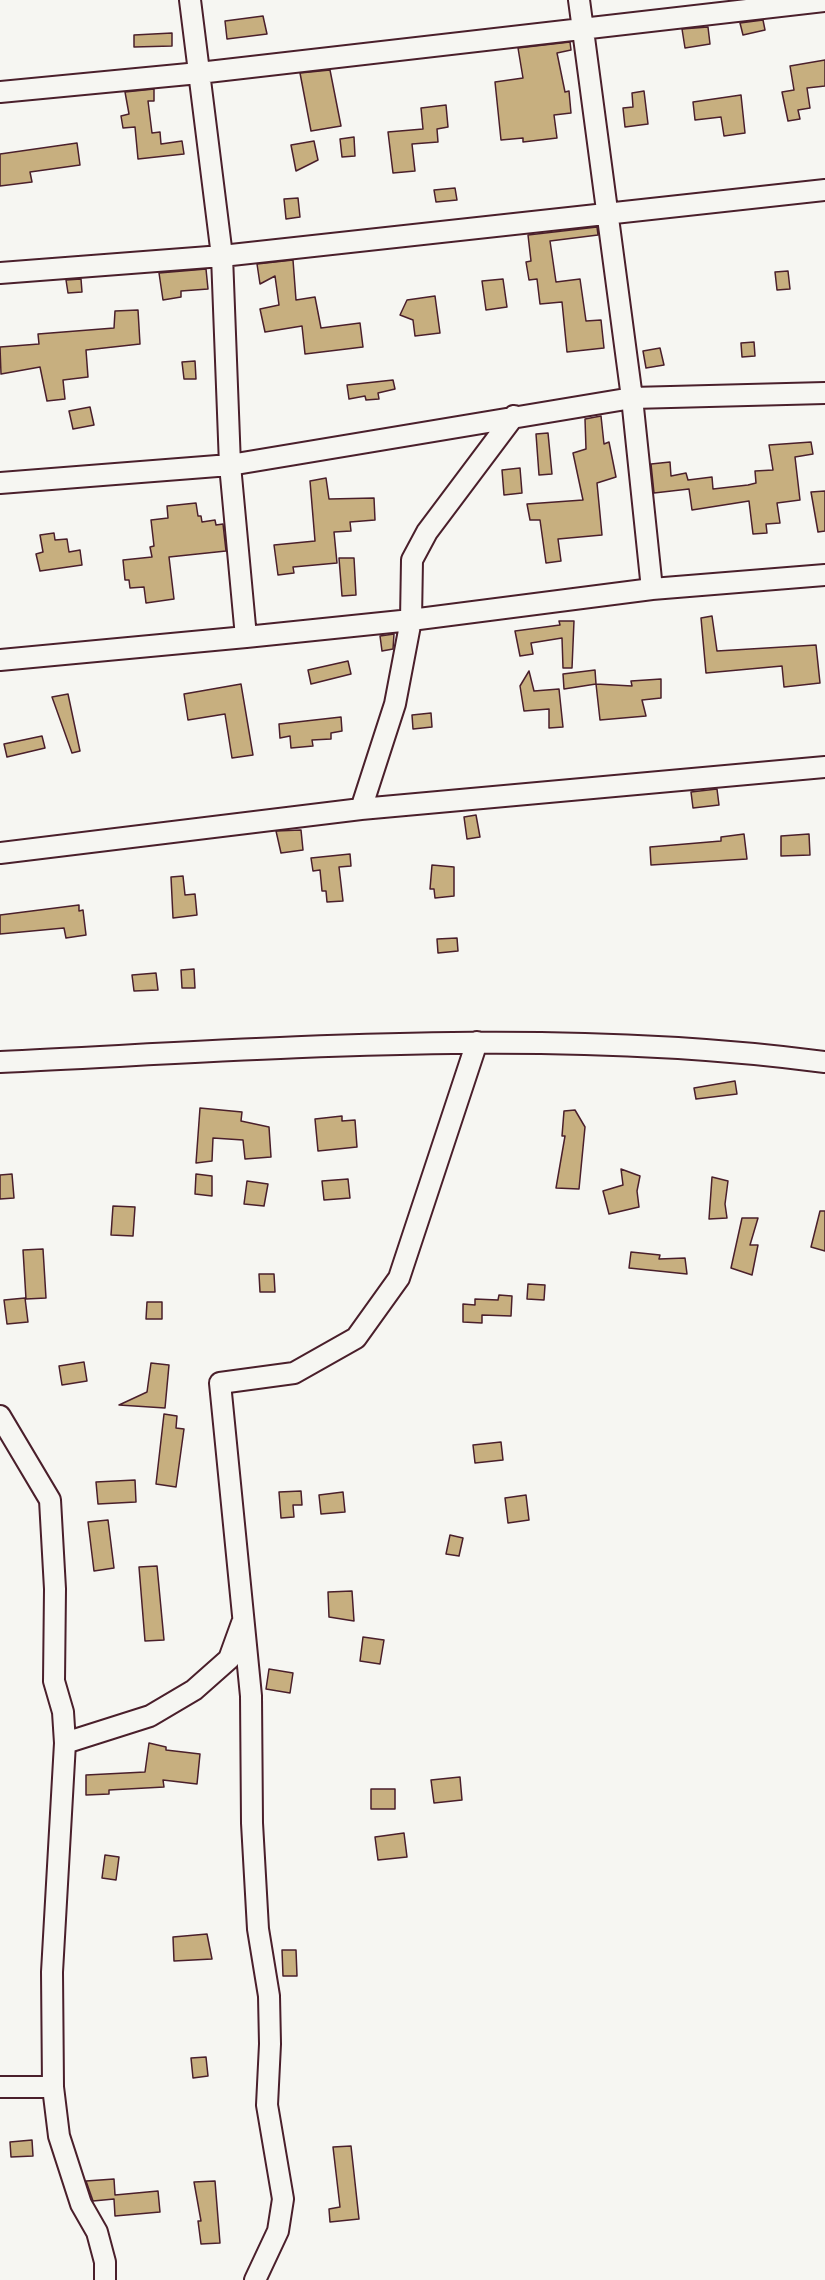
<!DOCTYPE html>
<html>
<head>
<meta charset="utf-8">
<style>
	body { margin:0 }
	canvas { display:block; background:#f6f6f2 }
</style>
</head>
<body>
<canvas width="825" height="2280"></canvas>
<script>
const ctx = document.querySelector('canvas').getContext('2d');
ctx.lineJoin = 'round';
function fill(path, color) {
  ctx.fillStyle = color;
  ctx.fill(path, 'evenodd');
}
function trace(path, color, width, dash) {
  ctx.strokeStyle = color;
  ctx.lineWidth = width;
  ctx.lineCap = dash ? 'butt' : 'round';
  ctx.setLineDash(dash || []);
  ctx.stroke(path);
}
const building = new Path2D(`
	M263,16L267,34L227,39L225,21Z
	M763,20L765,30L743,35L740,23Z
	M708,27L710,44L685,48L682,29Z
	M172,33V46L134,47V35Z
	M570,42L571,50L557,53L565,92L569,91L571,113L554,115L557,138L523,142V138L501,140L495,82L523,78L518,48Z
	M825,60V86L807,88L810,108L798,110L800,119L788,121L782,92L794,90L790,66Z
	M330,70L341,126L311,131L300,73Z
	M154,89V101H148L152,133L160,132L161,144L182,141L184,154L138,159L135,127L123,128L121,116L129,114L125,92Z
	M644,91L648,124L625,127L623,108L633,107L632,93Z
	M741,95L745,133L724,136L721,117L695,120L693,102Z
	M446,105L448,127L437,129L438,142L412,144L415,171L393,173L388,132L423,129L421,108Z
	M354,137L355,156L342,157L340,139Z
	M314,141L318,160L296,171L291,145Z
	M77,143L80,165L30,172L32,182L0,186V154Z
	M455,188L457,200L436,202L434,190Z
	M298,198L300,217L286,219L284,199Z
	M597,227L598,235L550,241L556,282L580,279L586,321L601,320L604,348L567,352L562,302L540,304L537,279L529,280L526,262L531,261L528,235Z
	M293,260L296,300L315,297L321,328L360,323L363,347L305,354L302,326L265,332L260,309L279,305L275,276L260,284L257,264Z
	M206,269L208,289L181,291V297L163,300L159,273Z
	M788,271L790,289L777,290L775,272Z
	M81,279L82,292L68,293L66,280Z
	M503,279L507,307L486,310L482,281Z
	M435,296L440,333L415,336L413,320L400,315L407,300Z
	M138,310L140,344L86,350L88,377L63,380L65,399L47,401L40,367L1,374L0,347L39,344L38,334L114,328L115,311Z
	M754,342L755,356L742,357L741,343Z
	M660,348L664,365L646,368L643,351Z
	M195,361L196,379H184L182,362Z
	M393,380L395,389L378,393L379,399L366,400L365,396L349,399L347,385Z
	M90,407L94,425L73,429L69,411Z
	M601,416L604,444L609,442L616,477L597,483L602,535L558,539L561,561L546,563L540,520H530L527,504L583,500L573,453L586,449L585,419Z
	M548,433L552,474L539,475L536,434Z
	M811,442L813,454L795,457L800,500L777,503L780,523L766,524L767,533L753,534L749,501L692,510L689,489L654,493L651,464L670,462L671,476L686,473L688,480L712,477L713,489L748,485L756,483L755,471L773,470L769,445Z
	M520,468L522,493L504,495L502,470Z
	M326,478L329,499L374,498L375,520L350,522L351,531L334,532L337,563L293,567L294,573L278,575L274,545L315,541L310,481Z
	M825,491V531L818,532L811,492Z
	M196,503L198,516H201L202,522L215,520L216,525L223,524L226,551L169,557L174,599L146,603L144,587L130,588L129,580H125L123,560L152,557L150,547L154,546L151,520L168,518L167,506Z
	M54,533L55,540L67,539L69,552L80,550L82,565L40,571L36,554L43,552L40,535Z
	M339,558H354L356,595L342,596Z
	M712,616L717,651L816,645L820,683L784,687L782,666L706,673L701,618Z
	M559,621H574L572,668H563L562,638L531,643L533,654L520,656L515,631L560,625Z
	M394,634L393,649L382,651L380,636Z
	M348,661L351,674L311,684L308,670Z
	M595,670L596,684L564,689L563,674Z
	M529,671L534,691L559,689L563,727L549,728V709L524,711L520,686Z
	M661,679V698L642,700L646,716L600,720L596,684L632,686L631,681Z
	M241,684L253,755L232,758L225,714L188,720L184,694Z
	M68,694L80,751L72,753L52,697Z
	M431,713L432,727L413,729L412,715Z
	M341,717L342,731L331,733V739L312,740L313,746L291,748L290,736L280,738L279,724Z
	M42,736L45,748L7,757L4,744Z
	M717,789L719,805L693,808L691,792Z
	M476,815L480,837L467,839L464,817Z
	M301,830L303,850L281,853L276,831Z
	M744,834L747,859L651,865L650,847L721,841V837Z
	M809,834L810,855L781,856V836Z
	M350,854L351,866L339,867L343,901L327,902L326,891H322L320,870L313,871L311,858Z
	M432,865L454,867V896L435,898L434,889H430Z
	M183,876L185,895L195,894L197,915L173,918L171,877Z
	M79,905V911L83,910L86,935L66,938L64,928L0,934V915Z
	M457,938L458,951L438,953L437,939Z
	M194,969L195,988H182L181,970Z
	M156,973L158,990L134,991L132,975Z
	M735,1081L737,1094L696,1099L694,1088Z
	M200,1108L242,1112L241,1121L269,1127L271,1157L245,1159L243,1140L213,1138L212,1161L196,1163Z
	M575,1110L585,1127L579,1189L556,1188L565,1136H562L564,1111Z
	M342,1116V1121L355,1120L357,1147L318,1151L315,1119Z
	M621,1169L640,1176L637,1191L639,1207L609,1214L603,1191L623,1185Z
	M12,1174L14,1198L0,1199V1175Z
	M196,1174L212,1176V1196L195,1194Z
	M712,1177L728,1181L725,1204L727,1218L709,1219Z
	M348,1179L350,1198L324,1200L322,1181Z
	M247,1181L268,1184L264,1206L244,1204Z
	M113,1206L135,1207L133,1236L111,1235Z
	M820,1211H825V1251L811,1247Z
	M742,1218H758L750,1245H758L752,1275L731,1268Z
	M43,1249L46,1298L26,1299L23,1250Z
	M631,1252L660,1255L659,1259L685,1258L687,1274L629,1268Z
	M259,1274H274L275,1292H260Z
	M528,1284L545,1285L544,1300L527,1299Z
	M499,1295L512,1296L511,1316L482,1315V1323L463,1322V1304L475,1305V1299L498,1300Z
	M25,1298L28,1322L7,1324L4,1300Z
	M147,1302H162V1319H146Z
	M84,1362L87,1381L62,1385L59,1366Z
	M151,1363L169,1365L165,1408L119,1405L147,1392Z
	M164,1414L177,1416L176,1428L184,1429L176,1487L156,1484Z
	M501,1442L503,1460L475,1463L473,1445Z
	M135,1480L136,1502L98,1504L96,1482Z
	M301,1491L302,1505H293L294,1517L281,1518L279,1492Z
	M343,1492L345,1512L321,1514L319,1495Z
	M526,1495L529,1520L508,1523L505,1498Z
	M108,1520L114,1568L94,1571L88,1522Z
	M450,1535L463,1538L459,1556L446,1554Z
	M157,1566L164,1640L145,1641L139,1567Z
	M352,1591L354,1621L329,1617L328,1592Z
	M363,1637L384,1640L380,1664L360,1661Z
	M269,1669L293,1673L290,1693L266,1689Z
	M149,1743L166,1747V1750L200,1754L197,1784L163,1780L164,1787L109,1790V1794L86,1795V1775L145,1772Z
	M460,1777L462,1800L434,1803L431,1780Z
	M371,1789H395V1809H371Z
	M404,1833L407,1857L378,1860L375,1837Z
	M105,1855L119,1857L116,1880L102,1878Z
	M207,1934L212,1959L174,1961L173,1937Z
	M282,1950H296L297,1976H283Z
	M206,2057L208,2076L193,2078L191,2058Z
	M32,2140L33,2156L11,2157L10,2142Z
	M351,2146L359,2219L330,2222L329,2209L340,2207L333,2147Z
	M114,2179L115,2195L158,2191L160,2212L115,2216L114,2199L93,2201L86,2181Z
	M215,2181L220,2243L201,2244L198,2221H201L194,2182Z`);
fill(building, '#c7af7f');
trace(building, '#4a1f2b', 1.5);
const minor = new Path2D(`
	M190,0L222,256L230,465L246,637L411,620L652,589
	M579,0L632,398L652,589L825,575
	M0,92L199,73L825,1
	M0,273L222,256L825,190
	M0,483L230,465L632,398L825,393
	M0,660L246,637
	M361,809L395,704L411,620L412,560L427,532L514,416
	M0,853L361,809L825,767
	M0,1062C275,1049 551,1026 825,1062
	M0,1416L50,1500L55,1589L54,1681L63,1712L65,1743L52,1972L53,2087L59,2136L81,2204L97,2232L105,2262V2280
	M65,1743L150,1716L194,1690L229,1659L242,1623
	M0,2087H53
	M255,2280L278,2231L283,2199L267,2105L270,2044L269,1996L258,1929L252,1823L251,1696L220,1383L294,1373L356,1338L399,1278L477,1042`);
trace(minor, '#4a1f2b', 24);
trace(minor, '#f6f6f2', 20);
</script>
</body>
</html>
